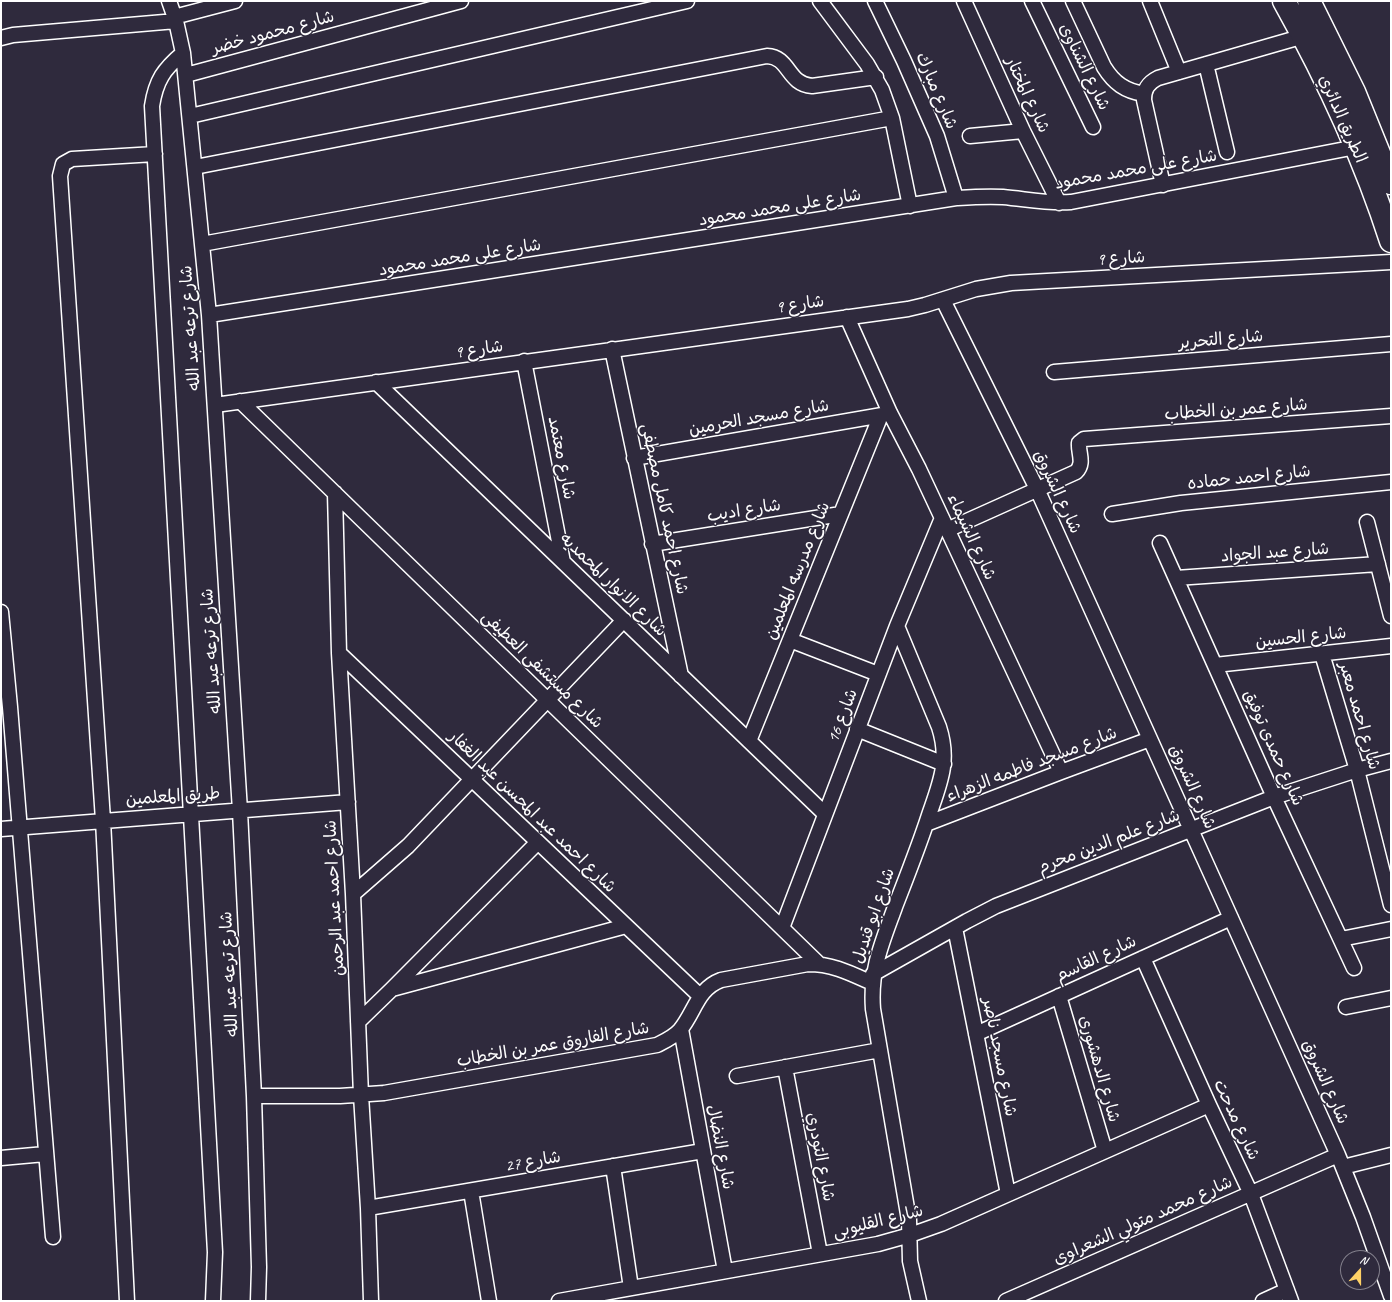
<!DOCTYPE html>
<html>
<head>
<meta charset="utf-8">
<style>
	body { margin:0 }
	#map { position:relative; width:1392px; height:1302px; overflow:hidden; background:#2f2a3d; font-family:Caveat,sans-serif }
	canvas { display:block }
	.frame { position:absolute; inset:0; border:2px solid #fff; pointer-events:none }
	.north { position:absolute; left:1340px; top:1250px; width:40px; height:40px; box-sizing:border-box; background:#2f2a3d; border:1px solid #827f8b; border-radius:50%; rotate:21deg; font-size:11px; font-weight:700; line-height:16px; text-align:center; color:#fff }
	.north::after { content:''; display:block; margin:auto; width:14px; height:18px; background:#ffd166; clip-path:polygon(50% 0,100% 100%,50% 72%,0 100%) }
</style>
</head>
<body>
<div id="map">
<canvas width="1392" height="1302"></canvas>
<div class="frame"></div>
<div class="north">N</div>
</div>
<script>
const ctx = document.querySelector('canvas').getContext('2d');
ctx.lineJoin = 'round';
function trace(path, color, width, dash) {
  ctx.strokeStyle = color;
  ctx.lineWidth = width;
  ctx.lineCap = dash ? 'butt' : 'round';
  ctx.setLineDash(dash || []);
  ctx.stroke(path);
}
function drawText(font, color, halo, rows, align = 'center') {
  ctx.font = font + ' Caveat,"Playpen Sans Arabic",sans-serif';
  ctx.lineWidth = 3;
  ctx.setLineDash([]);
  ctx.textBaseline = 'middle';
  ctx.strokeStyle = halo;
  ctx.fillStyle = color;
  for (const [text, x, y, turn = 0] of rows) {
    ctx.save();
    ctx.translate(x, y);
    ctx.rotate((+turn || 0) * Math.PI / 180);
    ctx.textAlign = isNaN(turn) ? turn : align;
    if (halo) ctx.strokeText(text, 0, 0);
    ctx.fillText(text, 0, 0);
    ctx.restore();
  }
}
const street = new Path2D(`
	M169,1L176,21L183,53L209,315L240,811L254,1096L259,1267L258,1301
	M820,1L867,64L882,90L892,118L910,206
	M875,1L904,61L937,136L956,198
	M964,1L1023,131L1059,203
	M1032,1L1093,127
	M1073,1L1104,67C1114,83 1125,91 1144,94
	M1150,1L1179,72
	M174,17L235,1
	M1,38L13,35L176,21
	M183,53C164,69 156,80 152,106L215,1252L213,1301
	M1206,64L1227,152
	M186,75L461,1
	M190,116L687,1
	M970,136L1023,131
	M195,167L767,56C790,57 787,84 812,86L876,77
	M1163,185L1144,100C1144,89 1148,83 1158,78L1304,36
	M202,244L892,118
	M943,300L1037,489L1338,1155L1363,1217L1391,1296
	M209,315L956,198C972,197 987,196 1003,197C1026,199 1048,204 1071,202L1356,147
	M847,317L890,413L919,469L1061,772
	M612,349L681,676
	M524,361L563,562
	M1054,372L1391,344
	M376,382L825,814
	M240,401L819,964
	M215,405L908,309L925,305L976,289L1011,283L1391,262
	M634,458L888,414
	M335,493L339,653L353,894L361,1095L368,1208L371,1301
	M1112,514L1181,503L1391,482
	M1367,522L1391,616
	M947,530L1076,472C1085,463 1078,453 1079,443L1084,439L1391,416
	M1160,543L1274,797L1354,968
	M652,544L841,514
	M1176,578L1378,564
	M1,612L10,707L53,1237
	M897,626L939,727C950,761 940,783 929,815C919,846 907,876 895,907C882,943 870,969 873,1009L909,1220L910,1261L919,1301
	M790,640L878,674
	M339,653L700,996
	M1322,654L1357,770L1391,905
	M1215,665L1391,646
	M857,729L944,764
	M749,741L881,415
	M926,824L1061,772L1150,739
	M1,829L348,802
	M353,894L408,846L624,620
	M782,928L897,626L942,518
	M955,928L1008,1194
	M1341,939L1391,929
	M1143,958L1209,1105L1251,1194L1291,1301
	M873,974L967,921L996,906L1274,797L1357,770L1391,761
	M392,989L626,926
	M1059,996L1105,1151
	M1346,1007L1391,998
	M358,1022L392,989L538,842
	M681,1029L725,1271
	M976,1034L1231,918
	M785,1067L820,1254
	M737,1076L880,1050
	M254,1096H340L384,1093L657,1045C665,1041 674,1037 680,1030C695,1012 697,989 721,980L808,964C833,964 850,973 872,983
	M1,1158L45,1154
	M613,1166L631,1288
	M1343,1167L1391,1155
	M471,1191L489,1301
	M368,1208L703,1151
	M127,1301L103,820L60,176L63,164L72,159L155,154
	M559,1301L878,1244L910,1235L941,1224L1209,1105
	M1006,1301L1338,1155
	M1263,1301L1287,1290`);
const highway = new Path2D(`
	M1284,1C1327,78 1364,157 1391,241
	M1309,1L1354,92L1391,183`);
trace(street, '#fff', 17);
trace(highway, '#fff', 25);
trace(street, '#2f2a3d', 14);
trace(highway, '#2f2a3d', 22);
drawText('17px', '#fff', '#2f2a3d', [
	["شارع محمود خضر",273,33,-15],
	["شارع الشناوى",1084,67,64],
	["شارع مبارك",936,91,67],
	["شارع المختار",1027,95,65],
	["الطريق الدائري",1342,119,66],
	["شارع على محمد محمود",1136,170,-10],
	["شارع على محمد محمود",780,208,-9],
	["شارع على محمد محمود",460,258,-9],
	["شارع 9",1121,259,-3],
	["شارع 9",800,305,-8],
	["شارع ترعه عبد الله",191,328,-94],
	["شارع التحرير",1221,340,-5],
	["شارع 9",479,350,-8],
	["شارع عمر بن الخطاب",1236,410,-4],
	["شارع مسجد الحرمين",759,418,-10],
	["شارع معتمد",561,458,79],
	["شارع احمد حماده",1249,478,-6],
	["شارع الشروق",1057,492,65],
	["شارع احمد كامل مصطفى",664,509,78],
	["شارع اديب",744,511,-9],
	["شارع الشيماء",971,537,65],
	["شارع عبد الجواد",1275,553,-4],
	["شارع مدرسه المعلمين",798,571,-68],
	["شارع الانوار المحمديه",613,585,44],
	["شارع الحسين",1301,638,-6],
	["شارع ترعه عبد الله",212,651,-94],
	["شارع مستشفى العطيفى",542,670,44],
	["شارع 16",843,716,-69],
	["شارع احمد معبر",1359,716,74],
	["شارع حمدى توفيق",1273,748,66],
	["شارع مسجد فاطمه الزهراء",1032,765,-21],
	["شارع الشروق",1192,787,66],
	["طريق المعلمين",173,797,-4],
	["شارع احمد عبد المحسن عبد الغفار",532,812,44],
	["شارع علم الدين محرم",1109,842,-21],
	["شارع احمد عبد الرحمن",335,898,-93],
	["شارع ابو قنديل",874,916,-71],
	["شارع القاسم",1096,959,-25],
	["شارع ترعه عبد الله",230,974,-93],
	["شارع الفاروق عمر بن الخطاب",553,1045,-10],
	["شارع مسجد ناصر",999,1057,79],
	["شارع الدهشورى",1099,1069,74],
	["شارع الشروق",1325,1082,66],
	["شارع مدحت",1236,1120,65],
	["شارع النضال",720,1147,79],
	["شارع التودري",820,1157,79],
	["شارع 27",533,1162,-10],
	["شارع محمد متولي الشعراوى",1143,1221,-24],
	["شارع القليوبى",878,1222,-14]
]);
</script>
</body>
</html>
